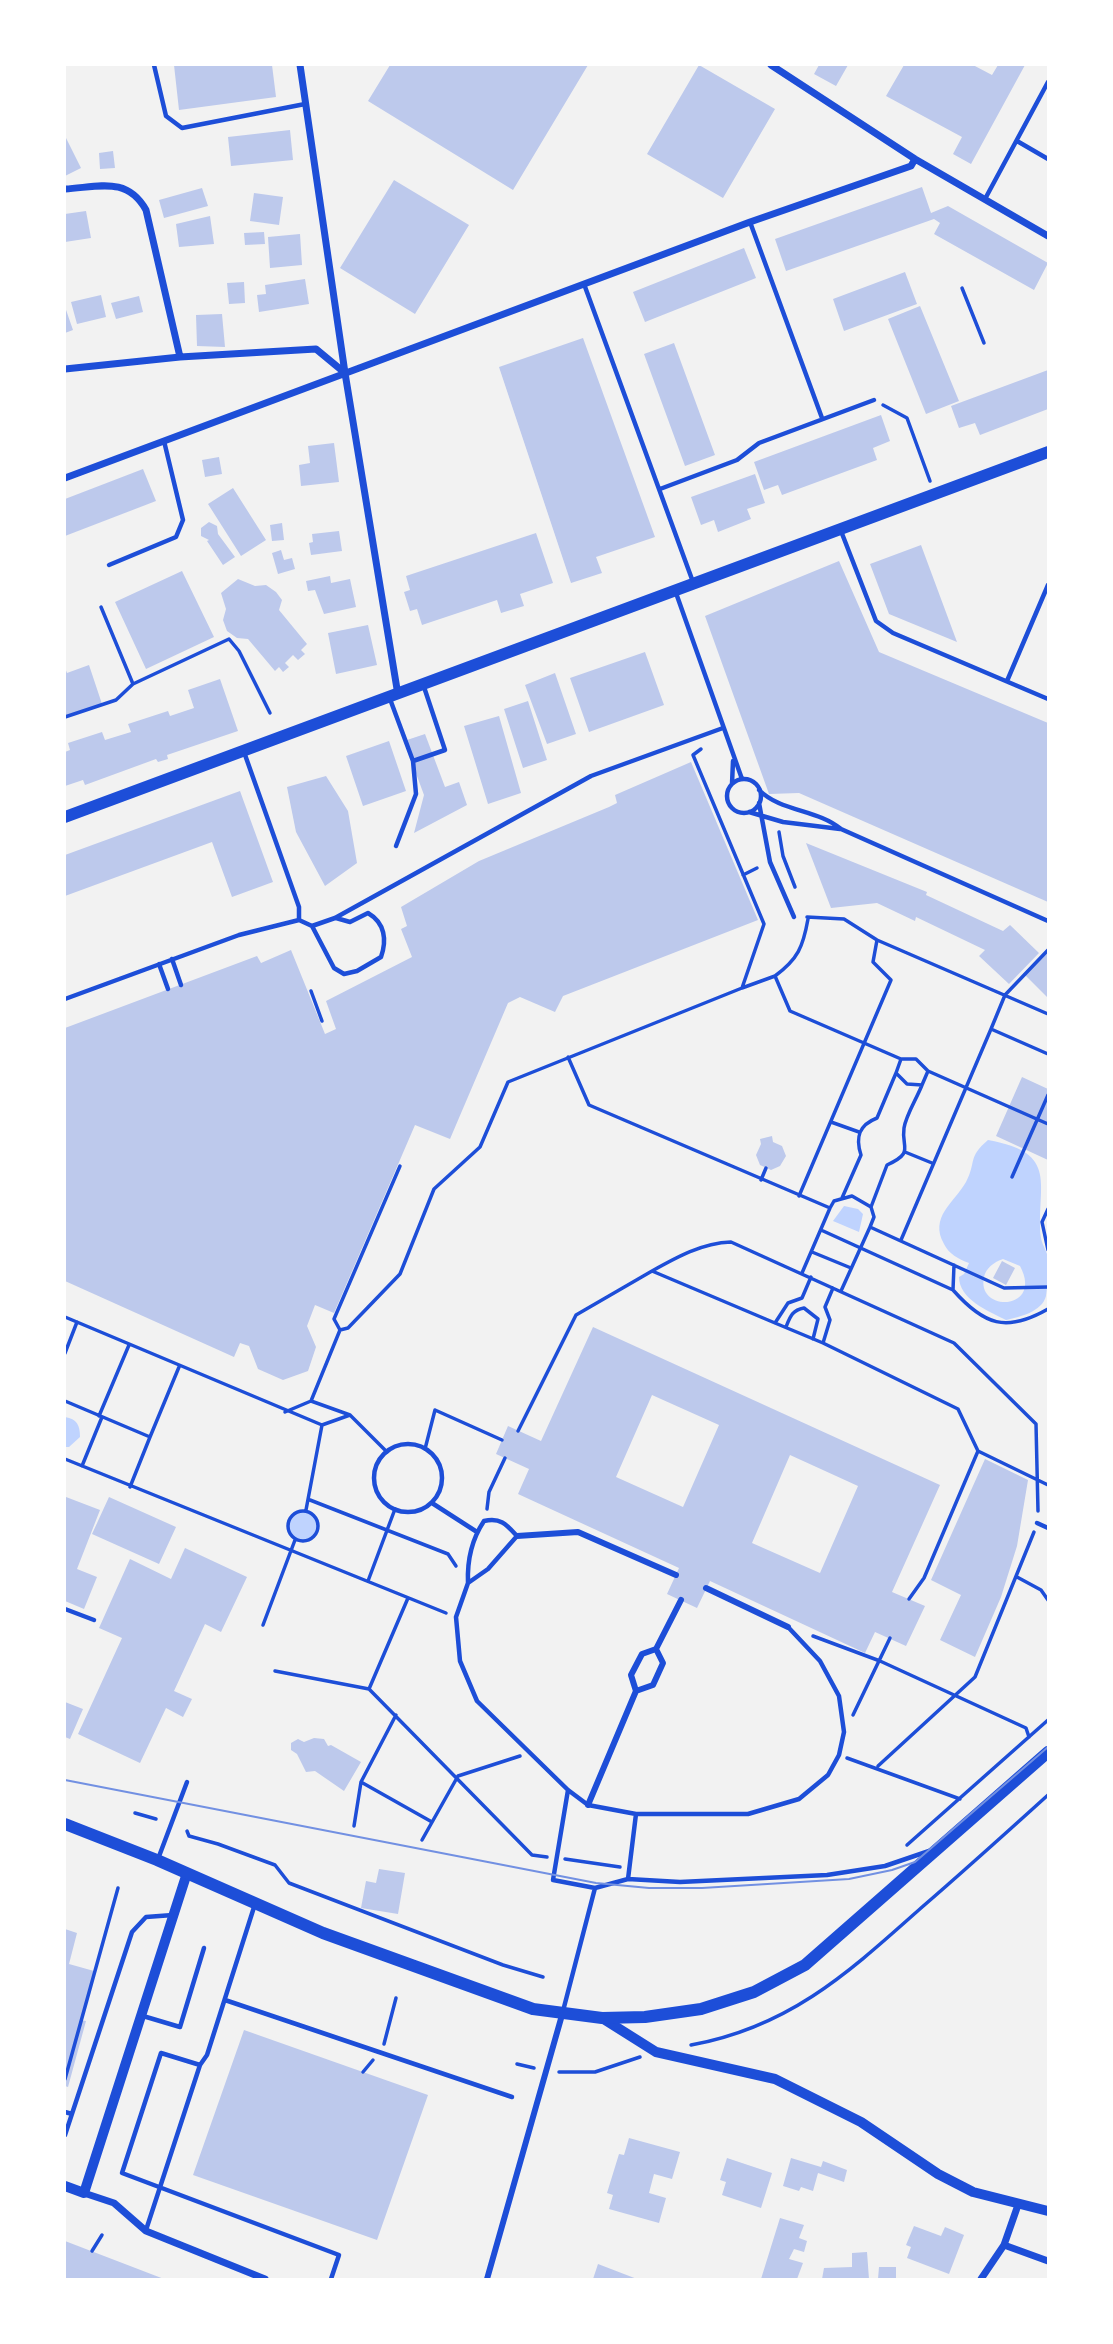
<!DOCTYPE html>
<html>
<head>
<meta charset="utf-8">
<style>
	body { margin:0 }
	#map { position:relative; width:1113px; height:2344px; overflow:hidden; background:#f2f2f2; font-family:Helvetica,sans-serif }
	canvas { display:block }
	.frame { position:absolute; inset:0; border:66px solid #fff; pointer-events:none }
</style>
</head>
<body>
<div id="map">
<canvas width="1113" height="2344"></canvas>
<div class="frame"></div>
</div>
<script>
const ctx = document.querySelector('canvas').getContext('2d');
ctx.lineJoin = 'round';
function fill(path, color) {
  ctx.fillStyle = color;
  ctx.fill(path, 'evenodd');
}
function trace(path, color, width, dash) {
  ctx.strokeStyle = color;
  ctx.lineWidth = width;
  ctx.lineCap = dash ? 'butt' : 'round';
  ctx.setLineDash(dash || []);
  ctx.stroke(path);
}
fill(new Path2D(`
	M988,1140C1061,1153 1036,1185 1041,1238C1042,1245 1047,1251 1048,1258C1049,1261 1047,1293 1046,1296C1042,1312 1019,1317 1006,1320C988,1311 959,1299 959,1277L964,1274L969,1263C958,1259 949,1254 944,1244C929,1217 954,1203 966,1182C977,1161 967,1158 988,1140ZM1003,1259L1020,1266C1044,1311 976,1313 984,1277C986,1268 994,1262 1003,1259Z
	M844,1206L858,1209L863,1214L859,1232L833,1221Z
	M65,1417C77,1419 80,1425 80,1437L69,1447H65Z
	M288 1526a15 15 0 1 1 30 0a15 15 0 1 1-30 0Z`), '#bfd3fe');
fill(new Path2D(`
	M174,65H272L276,97L179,110Z
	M390,65H588L513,190L368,101Z
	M699,65L775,109L723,198L647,154Z
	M819,65H848L836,86L814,74Z
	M904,65H973L992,75L998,65H1025L971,164L953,154L962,137L886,96Z
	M290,130L293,160L231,166L228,137Z
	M65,136L81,168L65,176Z
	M113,151L115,168L100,169L99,153Z
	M394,180L469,225L415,314L340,268Z
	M922,187L931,213L948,206L1048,263L1034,290L934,234L940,223L934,219L786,271L775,239Z
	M202,188L208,206L164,218L159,200Z
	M254,193L283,197L279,225L250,221Z
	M86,211L91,238L65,242V214Z
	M210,216L214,244L179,247L176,224Z
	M264,232L265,244L245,245L244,233Z
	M300,234L302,265L270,268L268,237Z
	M744,248L756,278L645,322L633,292Z
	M905,272L917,304L844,331L833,299Z
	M305,279L309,304L259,312L257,295L266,294L265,285Z
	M244,282L245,303L229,304L227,283Z
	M101,295L106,317L77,324L71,302Z
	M139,296L143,312L116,319L111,303Z
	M920,306L959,401L926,414L888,319Z
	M65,307L73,330L65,333Z
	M222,314L225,347L197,346L196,315Z
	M583,338L655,537L596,557L602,573L571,583L499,367Z
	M674,343L715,455L685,466L644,354Z
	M1048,370V409L980,435L975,423L959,428L951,406Z
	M881,415L890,441L873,448L877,460L782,495L778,485L764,490L754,462Z
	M334,443L339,482L301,486L299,465L310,463L308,446Z
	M219,457L222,474L205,477L202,460Z
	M143,469L156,501L65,536V499Z
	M755,474L765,503L747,509L751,519L718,532L714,520L701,525L691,497Z
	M233,488L266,540L241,556L208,504Z
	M209,522L217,526L218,534L235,557L223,565L207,541L209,540L201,536V528Z
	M282,523L284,540L272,541L270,525Z
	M339,531L342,551L311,555L309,543L313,542L312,534Z
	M536,533L553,583L520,594L524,606L501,613L497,600L422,625L417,609L410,611L404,592L410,590L406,576Z
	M921,545L957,642L889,614L870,564Z
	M281,550L284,560L292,558L295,569L278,574L272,553Z
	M839,561L879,652L1048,723V902L799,793L769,794L705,616Z
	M182,571L214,637L146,669L115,602Z
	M330,576L331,583L350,579L356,607L324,614L315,590L308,591L306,581Z
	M238,579L255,586L266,585L276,592L282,600L279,610L307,644L301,650L305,654L298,660L293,655L285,663L289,667L283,672L279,667L275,671L248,639L237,638L227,631L223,620L226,609L221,593Z
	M368,625L377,665L336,674L328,633Z
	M645,652L664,705L589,732L570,678Z
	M89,665L102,704L65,716V668L67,673Z
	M555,673L576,734L547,744L525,685Z
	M220,679L238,731L167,755L168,759L158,762L156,759L85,785L83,780L65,786V752L70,750L68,743L102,732L105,740L131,732L128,724L168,711L170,716L194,708L188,690Z
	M528,701L547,760L523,768L504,709Z
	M499,716L521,793L488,804L464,726Z
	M425,734L445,787L459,782L467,805L414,833L424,795L404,741Z
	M389,741L406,791L363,806L346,756Z
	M691,762L758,920L563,996L555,1012L520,997L508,1003L450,1139L415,1125L334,1313L315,1305L307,1326L316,1347L308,1371L283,1380L258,1369L249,1346L240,1343L234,1357L65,1281V1028L257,956L261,963L291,950L325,1034L336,1029L326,1001L412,957L401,929L407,926L401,907L479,861L609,807L617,803L615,795Z
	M326,776L348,811L357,863L325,886L296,832L287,787Z
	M240,791L273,882L232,897L212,842L65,896V855Z
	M806,843L927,892L926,895L1003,931L1010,925L1039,953L1009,984L979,956L985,950L916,917L915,921L877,903L831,908Z
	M1048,952V998L1025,975Z
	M1022,1077L1048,1089V1160L996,1136Z
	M772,1136L773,1142L782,1146L786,1156L780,1166L771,1170L760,1165L756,1155L761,1144L760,1139Z
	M1002,1261L1015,1268L1006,1285L993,1278Z
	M593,1327L940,1485L892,1592L925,1606L906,1646L875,1632L865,1653L710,1581L697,1608L667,1594L679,1568L518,1494L529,1469L496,1454L508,1426L541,1441ZM652,1395L719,1425L683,1507L616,1477ZM790,1455L858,1486L820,1573L752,1543Z
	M985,1459L1028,1480L1017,1546L1001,1597L975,1657L940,1640L961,1595L931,1580Z
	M66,1497L100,1510L77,1569L97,1577L84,1609L65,1601Z
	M109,1497L176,1527L159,1564L92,1534Z
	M185,1548L247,1577L221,1632L205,1624L174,1691L192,1699L183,1717L166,1708L140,1763L78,1734L122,1638L99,1628L130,1559L171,1579Z
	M65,1702L83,1709L70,1739L65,1737Z
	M314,1738L324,1739L328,1746L331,1745L361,1762L344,1791L315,1771L306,1772L297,1754L291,1750V1743L298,1739L304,1742Z
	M379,1869L405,1873L398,1914L361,1908L366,1881L376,1883Z
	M65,1929L77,1933L69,1964L94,1971L81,2020L86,2021L68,2087L65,2086Z
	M244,2030L428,2095L377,2240L193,2175Z
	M629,2138L680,2152L672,2179L654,2174L649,2193L666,2198L659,2223L609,2209L613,2195L607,2193L619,2154L624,2155Z
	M727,2158L772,2173L761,2208L722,2195L726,2182L720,2180Z
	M791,2158L821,2167L823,2161L847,2170L844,2182L818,2173L813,2191L801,2187L799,2191L783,2186Z
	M780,2218L804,2225L799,2238L807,2241L804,2252L794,2249L789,2259L803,2263L797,2279H761Z
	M914,2226L941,2236L945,2227L964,2235L949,2274L907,2258L911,2247L906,2245Z
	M65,2241L164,2279H65Z
	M867,2252L869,2279H822L824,2268L852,2267V2253Z
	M598,2264L637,2279H593Z
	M879,2267H896V2279H878Z`), '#bdc9ec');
trace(new Path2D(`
	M962,288L984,343
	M883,405L907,418L930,481
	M101,607L133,684
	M65,717L116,700L133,684L229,639L239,651L270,713
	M779,832L783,856L795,887
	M743,875L757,868
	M807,917L844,919L877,940L1048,1014
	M808,919C803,947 798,959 775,976L790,1011L901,1059H916L928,1071L1048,1124
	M742,988L775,976
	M311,991L322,1021
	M991,1029L1005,995L1048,950
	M568,1057L589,1105L830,1208L834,1201L852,1196L871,1207L874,1217L870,1227L1004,1288L1048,1287
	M901,1059L896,1073L907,1084L922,1085L928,1071
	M831,1122L859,1132
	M905,1152L932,1163
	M1012,1177L1048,1095
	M761,1180L766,1168
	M799,1196L891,980L873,962L877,940
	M842,1198L861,1155C855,1137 859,1125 877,1118L896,1073
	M871,1207L887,1165C915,1152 901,1148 904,1128C906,1115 917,1098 922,1085
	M1048,1209L1042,1222L1048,1250
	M821,1230L953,1290C984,1325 1006,1333 1048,1309
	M901,1240L991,1029L1048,1054
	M812,1252L851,1268
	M652,1271C677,1257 702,1243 731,1242L954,1343L1036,1424L1038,1511
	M802,1273L830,1208
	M833,1288L825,1307L830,1320L823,1343L958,1409L978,1451L1048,1485
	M953,1290L954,1265
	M841,1291L870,1227
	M65,1317L322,1425
	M775,1323L823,1343
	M786,1327C790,1317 792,1310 804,1308L818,1319L813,1339
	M340,1330L334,1319L400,1166
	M65,1353L77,1322
	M65,1401L150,1437L179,1367
	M311,1401L350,1415L387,1452
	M285,1412L311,1401L340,1330L348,1328L400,1274L434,1189L480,1147L508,1082L742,988L764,924L693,755L701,749
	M99,1416L129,1345
	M518,1431L576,1315L652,1271L775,1323L788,1303L802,1298L811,1277
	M425,1449L435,1410L502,1440
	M65,1459L446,1613
	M82,1466L102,1417
	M130,1487L150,1437
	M310,1500L448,1554L456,1566
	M487,1509L489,1492L505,1458
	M306,1510L322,1425L350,1415
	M288 1526a15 15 0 1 1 30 0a15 15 0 1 1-30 0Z
	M1017,1577L1041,1590L1048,1600
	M368,1581L395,1509
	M909,1599L924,1578L978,1451
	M263,1625L295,1540
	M813,1636L880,1661L1026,1728L1029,1737
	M275,1671L369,1689L532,1855L547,1857
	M369,1689L408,1598
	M853,1715L890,1638
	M847,1758L960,1799
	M878,1766L975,1677L1034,1532
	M361,1782L432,1822
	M135,1813L156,1819
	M354,1826L361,1782L396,1715
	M187,1831L189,1836L218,1844L275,1865L289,1883L503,1965L543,1977
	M422,1840L458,1776L520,1756
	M907,1845L1048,1720
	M565,1859L620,1867
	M384,2044L396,1998
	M691,2045C790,2027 849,1972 921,1908C964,1871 1006,1833 1048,1795
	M517,2064L534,2068
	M363,2072L373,2060
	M559,2072H595L640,2057
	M65,2079L118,1888
	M92,2251L102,2235`), '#1d4ed8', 3.5);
trace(new Path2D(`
	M154,65L166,116L182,128L305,104
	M1017,141L1048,159
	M985,199L1048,82
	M750,222L822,418
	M584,284L693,582
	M660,489L737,460L759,443L874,400
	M841,531L876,621L893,633L1048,699
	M109,565L176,537L183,520L164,441
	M676,593L742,779
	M1007,681L1048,585
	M390,699L413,761L445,750L424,687
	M244,752L299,907V920
	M727 796a17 17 0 1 1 34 0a17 17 0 1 1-34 0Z
	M732,784L733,761
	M759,790C781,812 817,809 841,829L1048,921
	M759,803L770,862L794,917
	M749,812L783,822L840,829
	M396,846L416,794L413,761
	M312,926L334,968L344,974L357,971L381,957C387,940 385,923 368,913L350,922L336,918
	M172,959L181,985
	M159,964L168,989
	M65,999L239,935L299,920L312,926L335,918L591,776L723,728
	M374 1478a34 34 0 1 1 68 0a34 34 0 1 1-68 0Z
	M432,1503L477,1532
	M1037,1523L1048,1528
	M468,1583C467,1560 472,1539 484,1521C501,1517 507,1525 517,1536L488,1569L468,1583L456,1617L460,1661L477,1701L568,1790L588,1805L636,1814H748L799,1799L828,1775L839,1755L844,1732L839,1696L820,1661L788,1627
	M65,1609L94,1620
	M568,1790L553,1880L595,1888L628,1879L680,1882L827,1875L885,1866L929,1851
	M158,1859L187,1782
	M628,1879L636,1814
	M225,2000L512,2097
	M563,2011L595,1888
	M143,2016L180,2027L204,1948
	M200,2065L161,2053L122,2173L339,2255L331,2279
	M65,2112L72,2114
	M65,2135L132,1932L146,1917L173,1915
	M146,2230L200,2065L207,2055L255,1904`), '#1d4ed8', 4.5);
trace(new Path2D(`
	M517,1536L578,1532L676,1575
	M706,1588L788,1627
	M636,1691L631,1675L642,1654L656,1649
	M588,1805L636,1691L653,1685L663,1663L656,1649L681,1600
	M487,2279L562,2015`), '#1d4ed8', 6);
trace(new Path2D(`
	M300,65L345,373L398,695
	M771,65L915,159L1048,236
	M65,189C99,187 127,176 146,210L180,357
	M65,369L180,357L316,349L345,373
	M65,478L750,222L911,166L915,159
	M84,2193L114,2203L146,2231L265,2279
	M1004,2245L1018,2205
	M981,2279L1004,2245L1048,2261`), '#1d4ed8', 7);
trace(new Path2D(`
	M602,2018L656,2052L775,2079L861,2122L938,2174L973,2192L1048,2211
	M65,2186L84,2193L187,1873`), '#1d4ed8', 10);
trace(new Path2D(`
	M65,817L1048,452
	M65,1824L157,1860L323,1933L533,2009L602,2018L645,2017L701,2009L754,1992L805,1965L1048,1752`), '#1d4ed8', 12);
trace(new Path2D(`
	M65,1780L596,1883L649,1888H702L849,1879L892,1870L915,1862L1048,1747`), '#7290e2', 2);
</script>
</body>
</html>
